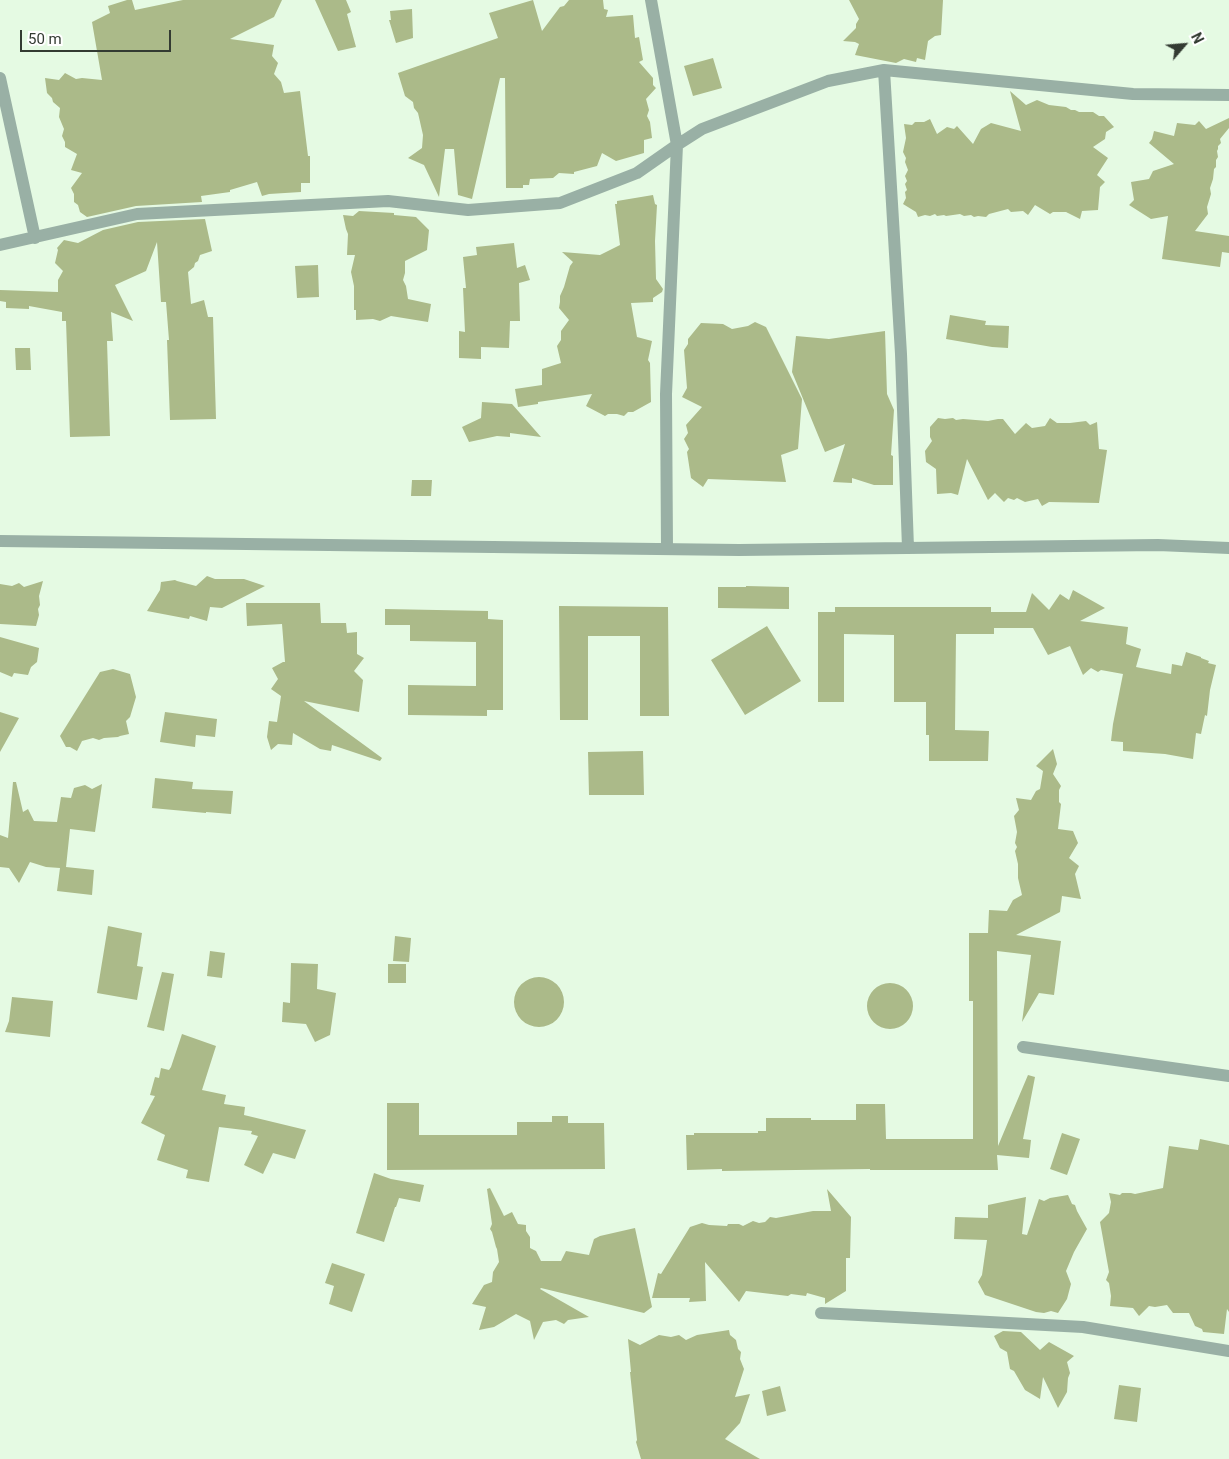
<!DOCTYPE html>
<html>
<head>
<meta charset="utf-8">
<style>
	body { margin:0 }
	#map { position:relative; width:1229px; height:1459px; overflow:hidden; background:#e5fae3; font-family:Roboto,sans-serif }
	canvas { display:block }
	.north { position:absolute; left:1159px; top:20px; width:50px; height:50px; -webkit-text-stroke:4px #fff; paint-order:stroke; rotate:63deg; font-size:14px; font-weight:700; line-height:20px; text-align:center; color:#333b32 }
	.north::after { content:''; display:block; margin:auto; width:18px; height:22px; background:#333b32; clip-path:polygon(50% 0,100% 100%,50% 72%,0 100%) }
	.scale { position:absolute; left:20px; top:30px; width:151px; height:22px; box-sizing:border-box; border:2px solid #333b32; border-top:0; padding-left:6px; font-size:15px; line-height:18px; white-space:nowrap; color:#333b32; -webkit-text-stroke:4px #fff; paint-order:stroke }
</style>
</head>
<body>
<div id="map">
<canvas width="1229" height="1459"></canvas>
<div class="north">N</div>
<div class="scale">50 m</div>
</div>
<script>
const ctx = document.querySelector('canvas').getContext('2d');
ctx.lineJoin = 'round';
function fill(path, color) {
  ctx.fillStyle = color;
  ctx.fill(path, 'evenodd');
}
function trace(path, color, width, dash) {
  ctx.strokeStyle = color;
  ctx.lineWidth = width;
  ctx.lineCap = dash ? 'butt' : 'round';
  ctx.setLineDash(dash || []);
  ctx.stroke(path);
}
fill(new Path2D(`
	M127,0H132L135,10L183,0H282L274,17L230,39L274,45L272,56L278,63L274,74L281,82L284,93L300,91L308,156H310V183H301V192L269,194L262,196L257,182L230,190V192L201,196L202,202L136,206L87,217L80,212L78,205L74,202V194L71,188L82,173L71,170L77,154L65,147V142L62,136L64,129L59,117L60,108L53,102L52,98L47,93L45,78L59,80L65,73L76,79L82,78L102,80L92,22L110,13L108,6Z
	M315,0H346L351,12L347,14L356,47L338,51Z
	M533,0L542,31L560,7L564,6L569,0H603L604,9L608,10L606,17L633,15L635,38L639,37L643,60L639,62L653,78V85L656,88L646,99L649,110L647,116L650,122L652,138L644,140V153L616,161L602,153L597,166L574,172V174L559,173L553,178L530,179L529,185H523V188H506L505,78H500L472,199L458,195L454,149H445L439,197L424,165L408,158L422,148L423,135L418,113L414,108L413,102L405,96L398,73L498,38L489,13Z
	M849,0H943L941,35L935,36L928,41L925,60L917,58L916,62L904,59L896,63L855,55L859,44L855,42L843,41L856,28V24L859,19Z
	M412,9L413,38L396,43L389,20H391L390,11Z
	M713,58L722,88L693,96L684,66Z
	M1010,91L1026,105L1037,100L1049,105L1066,107L1071,110H1075L1079,112H1093L1099,116H1104L1114,127L1106,132L1105,139L1093,147L1108,158L1097,175L1105,182L1100,187L1098,210L1082,211L1080,219L1066,212H1053L1050,214L1035,205L1028,215L1023,211L1011,212L1008,209L989,214L986,217L978,216L974,217L971,215L964,216L960,214L946,216L944,215L937,216L935,214L930,216L925,215L918,217L916,212L903,204L906,198L905,192L907,190L905,184L907,181L905,176L908,170L905,162L906,158L903,152L906,138L904,124L912,125L915,122H924L930,119L937,134L947,127L954,129L957,126L973,144L981,129L991,123L1021,131Z
	M1229,118V128L1220,139L1221,143L1218,146V149L1217,151L1218,157L1216,160V167L1214,169L1213,179L1210,188L1211,194L1207,207L1208,214L1195,231L1229,236V253L1222,252L1220,267L1162,259L1168,216L1151,219L1129,205L1134,200L1131,182L1149,179L1153,171L1174,164L1149,143L1152,139L1154,131L1174,136L1177,123L1195,125L1199,121L1206,129Z
	M653,195L655,204L657,205L655,241L656,279L663,289L662,292L653,298V302L631,303L637,337L652,341L648,360L650,363L651,402L633,412H628L624,416L617,414H608L605,416L586,406L592,394L538,402V404L518,407L515,389L542,385V369L561,363L557,346L561,340V331L569,320L559,308L560,302V296L564,287L570,266L573,262L562,252L600,255L620,245L615,204H617V201Z
	M359,211L394,213V215L416,217L429,230L427,250L405,261V273L403,280L406,286L408,299L431,304L428,322L391,316L380,321L373,319L356,320V310H354V286L351,272L355,255H347L348,234L346,229L343,215L353,216Z
	M205,219L212,251L200,255L198,261L195,263L194,267L188,272L191,304L204,300L208,317H213L216,419L170,420L167,340H169L166,302H161L157,242L146,271L115,285L133,321L111,312L113,341H107L110,436L70,437L66,321H62V312L29,306V309L6,308V302L0,301V290L58,292V280L63,271L55,263L58,250L57,248L64,240L78,243L103,230L138,222Z
	M514,243L517,268L525,265L530,280L519,283L520,321H510L509,348L481,347V359L459,358V331L465,332L463,288H466L463,257L477,255L476,247Z
	M318,265L319,297L297,298L295,266Z
	M950,315L986,321L985,325L1009,326L1008,348L992,347L946,339Z
	M755,322L766,327L802,399L798,449L781,455L786,482L708,479L703,487L691,478L687,452L689,449L684,439L688,433L686,425L702,407L682,397L687,388L684,350L688,344V339L701,323L723,324L732,329L748,326Z
	M885,331L887,394L894,410L891,455L893,456V485H874L852,478V483L833,482L845,444L825,452L792,372L796,336L829,339Z
	M15,348H30L31,370H16Z
	M482,402L512,404L541,437L510,433V437L497,436L469,442L462,427L481,418Z
	M938,418L945,419L953,418L956,420L963,419L988,421L998,419H1003L1015,434L1026,423L1032,428L1045,426L1050,418L1057,423H1070L1086,421L1090,425L1097,422L1099,449L1107,450L1099,503L1049,502L1042,506L1038,499L1025,502L1017,498L1014,500L1008,498L1004,502L995,493L988,500L967,459L958,495L951,493L937,494L936,469L926,462L925,451L932,441L930,437V427Z
	M412,480H432L431,496H411Z
	M207,576L215,579H244L265,586L222,608L210,607L207,621L190,616L189,619L147,611L160,590L161,582L175,580L177,581L196,586Z
	M43,581L39,596L40,605L38,609L39,615L36,626L0,624V584L12,586L19,583L24,587Z
	M746,586L789,587V609L718,608V587H746Z
	M1073,590L1105,608L1080,621L1128,627L1126,644L1141,649L1136,667L1171,674L1172,664L1182,666L1186,652L1201,657V658L1209,661L1208,663L1216,665L1210,690L1207,716L1205,715L1201,734L1196,733L1193,759L1165,754L1123,751V742L1111,741L1113,724L1123,674L1101,670L1098,672L1091,668L1083,675L1070,646L1048,655L1033,628H994V634H956L955,730L989,731L988,761H929V735H926V702H894V635L844,634V702H818V612H835V607H991V612H1026L1032,593L1049,610L1060,594L1069,600Z
	M246,603H320L321,623H346L347,633L357,632V654L364,658L354,671L363,680L359,712L304,701L382,758L380,761L332,745L331,751L320,749L293,733L292,745L278,744L271,750L267,737L269,721L277,722L281,696L271,689L278,679L272,668L283,662H285L282,624L247,626Z
	M559,606L668,607L669,716H640V636H588V720H560Z
	M385,609L488,611V619L503,620V710H487V716L408,715V685L476,686V642L410,641V625H385Z
	M767,626L801,681L745,715L711,660Z
	M0,637L39,648L37,662L31,667L28,675L14,673L12,677L0,672Z
	M113,669L130,674L136,697L130,717L126,721L129,734L120,736L118,737L104,738L99,740L93,738L82,741L77,751L70,747H66L60,736L100,672Z
	M0,712L19,718L0,752Z
	M165,712L217,719L215,737L196,735L195,747L160,742Z
	M1053,749L1057,764L1053,774L1061,786L1059,790V802L1061,804L1058,829L1073,831L1078,843L1069,858L1079,866L1075,874L1081,899L1062,896L1060,912L1016,935L1061,941L1054,995L1039,993L1022,1022L1031,955L997,951L998,1146L1028,1075L1035,1077L1023,1139L1031,1140L1029,1158L997,1155L998,1170H870V1169L722,1171V1169L687,1170L686,1135H694V1133H758V1131H766V1118H811V1120H856V1104H885L886,1139H973V1001H969V933H988L989,910L1007,911L1013,900L1022,895L1018,878V864L1015,851L1017,847L1015,843L1017,832L1014,816L1019,810L1016,798L1031,800L1036,791L1040,789L1043,771L1036,766Z
	M643,751L644,795H589L588,752Z
	M155,778L193,782L192,789L233,791L231,814L206,812V813L152,808Z
	M13,782H16L23,812L28,809L34,821L57,822L61,797L71,798L74,788L85,785L92,789L102,784L95,832L70,829L66,867L94,870L92,895L57,891L60,868L46,867L30,862L19,883L9,868L0,867V835L8,838Z
	M108,926L142,933L137,966L143,967L137,1000L97,993Z
	M395,936L411,938L409,962L393,961Z
	M210,951L225,953L222,978L207,976Z
	M291,963L318,964L317,989L336,993L330,1035L315,1042L306,1024L282,1022L283,1002L290,1003Z
	M388,964H406V983H388Z
	M162,972L174,974L164,1031L147,1027Z
	M514 1002a25 25 0 1 1 50 0a25 25 0 1 1-50 0Z
	M867 1006a23 23 0 1 1 46 0a23 23 0 1 1-46 0Z
	M12,997L53,1001L50,1037L5,1032L9,1021Z
	M182,1034L216,1046L202,1090L226,1095L224,1104L245,1107L244,1115L306,1130L295,1159L273,1153L263,1174L244,1165L258,1136L251,1134L252,1131L219,1127L209,1182L186,1178L188,1170L157,1160L165,1135L141,1123L155,1096L150,1095L155,1077L159,1078L161,1068L169,1070L171,1067Z
	M387,1103H419V1135H517V1122H552V1116H568V1123H604L605,1169L387,1170Z
	M1062,1133L1080,1139L1067,1175L1050,1169Z
	M1200,1139L1229,1145V1312L1227,1309L1224,1334L1203,1332L1202,1329L1195,1326L1189,1313H1173L1167,1305L1155,1307L1149,1306L1139,1316L1133,1308L1110,1306L1111,1296L1109,1283L1106,1280L1109,1272L1100,1222L1109,1213L1111,1202L1109,1193L1120,1195L1122,1193H1131L1135,1194L1163,1188L1169,1146L1198,1150Z
	M374,1173L391,1179L424,1185L420,1202L399,1198L396,1207H395L384,1242L356,1233Z
	M490,1188L504,1216L512,1212L518,1224L526,1225V1231L530,1237V1248L536,1251L541,1261H561L566,1251L589,1255L594,1239L600,1236L635,1228L652,1307L644,1313L541,1288L540,1289L589,1317L568,1320L564,1324L556,1320L543,1322L534,1340L530,1321L516,1314L494,1327L479,1330L486,1307L472,1304L484,1285L492,1282L493,1272L499,1262L497,1249L496,1247L492,1232L490,1229L492,1224L487,1189Z
	M827,1189L851,1217L850,1258H846V1291L825,1304V1298L807,1293L806,1296L791,1294L788,1296L746,1291L739,1302L705,1262L706,1301L689,1302L690,1298H652L658,1273L661,1274L690,1227L702,1223L709,1225L727,1226L728,1224H739L743,1226L753,1221L759,1223L765,1222L770,1217L776,1218L813,1211H831Z
	M1068,1195L1072,1204L1075,1205L1077,1211L1087,1229L1074,1252L1066,1271L1071,1284L1067,1299L1058,1313L1051,1311L1044,1313L1036,1312L985,1295L978,1282L982,1275L987,1240L954,1239L955,1217L988,1218V1205L1026,1197L1022,1234L1027,1235L1039,1199L1044,1201L1050,1198Z
	M332,1263L365,1274L352,1312L329,1304L334,1286L325,1283Z
	M729,1330L730,1335L736,1340L738,1349L741,1352L740,1359L744,1369L735,1397L750,1394L740,1423L725,1439L760,1459H641L636,1442L637,1440L630,1372H631L628,1339L640,1345L659,1335L671,1337L679,1335L686,1340L697,1335Z
	M1003,1331L1021,1332L1040,1350L1049,1342L1074,1356L1067,1362L1070,1373L1068,1378L1067,1392L1058,1408L1043,1377L1040,1399L1025,1390L1014,1371L1010,1369L1007,1352L1000,1348L994,1336Z
	M1119,1385L1141,1388L1137,1422L1114,1419Z
	M780,1386L786,1411L767,1416L762,1391Z`), '#abba89');
trace(new Path2D(`
	M884,70L901,354L908,548
	M0,78L35,238
	M0,245L137,214L388,201L468,210L560,203L637,173L677,145L651,0
	M0,541L739,550L1158,545L1229,548
	M667,548L666,394L677,145L702,129L828,81L884,70L1133,94L1229,95
	M1023,1047L1229,1076
	M821,1313L1083,1327L1229,1351`), '#99b0a5', 12);
</script>
</body>
</html>
